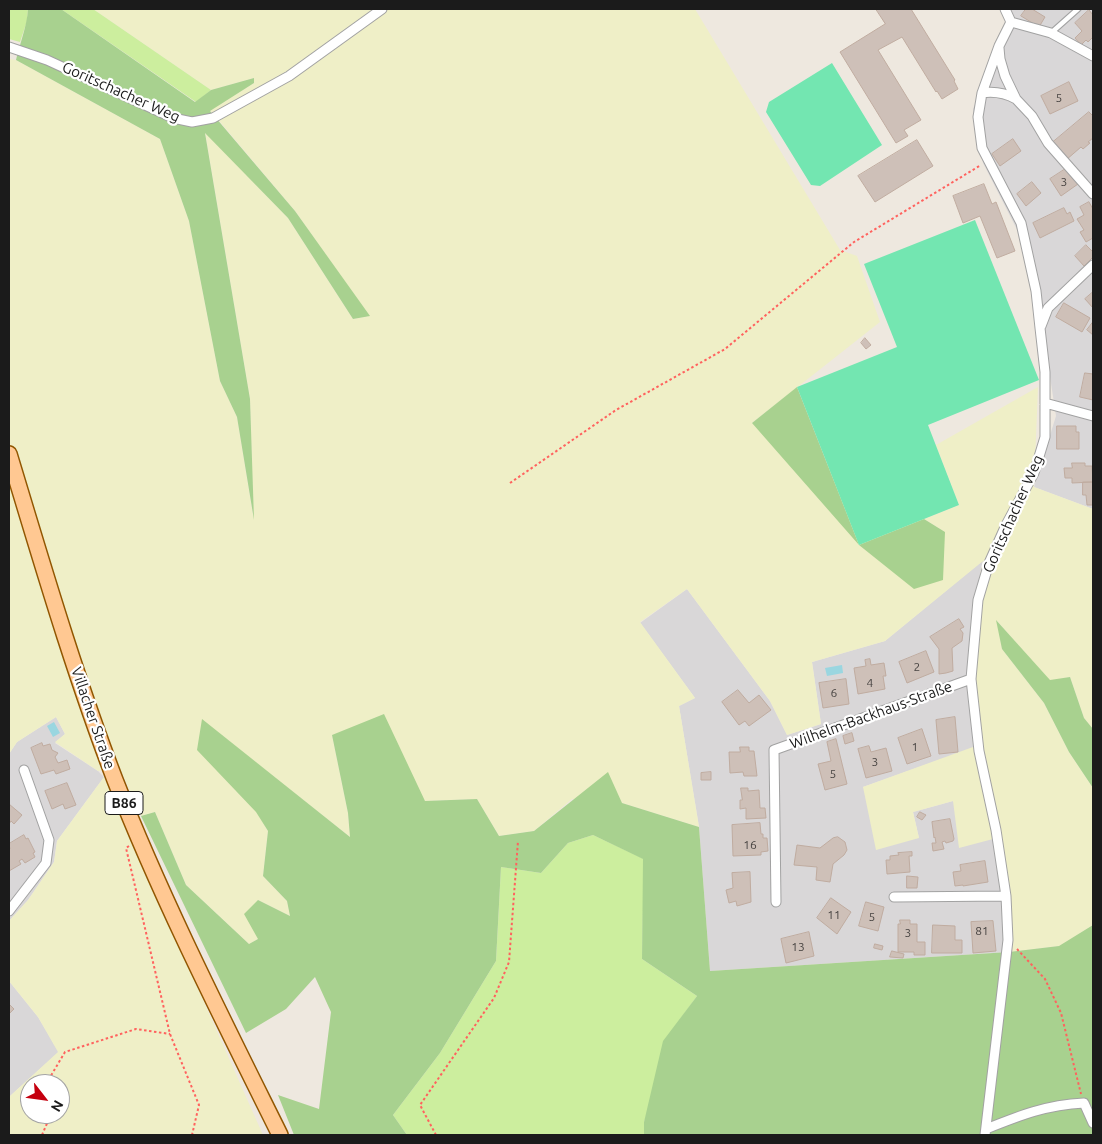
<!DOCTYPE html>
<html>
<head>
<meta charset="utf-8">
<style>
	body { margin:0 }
	#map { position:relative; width:1102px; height:1144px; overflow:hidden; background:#eee8df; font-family:Ubuntu,sans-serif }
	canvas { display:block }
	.frame { position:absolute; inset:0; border:10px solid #1b1b1b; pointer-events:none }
	.north { position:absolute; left:20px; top:1074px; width:50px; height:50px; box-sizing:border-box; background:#fff; border:1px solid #a4a4a4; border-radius:50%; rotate:120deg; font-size:14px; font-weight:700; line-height:20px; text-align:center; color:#1b1b1b }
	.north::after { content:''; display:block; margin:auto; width:18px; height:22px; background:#c5000f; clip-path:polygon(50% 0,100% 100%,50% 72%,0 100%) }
</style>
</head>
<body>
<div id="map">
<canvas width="1102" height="1144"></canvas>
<div class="frame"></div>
<div class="north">N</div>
</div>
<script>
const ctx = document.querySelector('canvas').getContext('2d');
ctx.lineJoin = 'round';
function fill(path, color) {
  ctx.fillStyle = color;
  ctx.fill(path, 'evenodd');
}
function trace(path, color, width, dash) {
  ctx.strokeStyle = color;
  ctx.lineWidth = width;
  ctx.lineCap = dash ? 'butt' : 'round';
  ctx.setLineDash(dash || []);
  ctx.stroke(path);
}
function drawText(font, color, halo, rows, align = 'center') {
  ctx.font = font + ' Ubuntu,sans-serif';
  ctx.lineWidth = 4.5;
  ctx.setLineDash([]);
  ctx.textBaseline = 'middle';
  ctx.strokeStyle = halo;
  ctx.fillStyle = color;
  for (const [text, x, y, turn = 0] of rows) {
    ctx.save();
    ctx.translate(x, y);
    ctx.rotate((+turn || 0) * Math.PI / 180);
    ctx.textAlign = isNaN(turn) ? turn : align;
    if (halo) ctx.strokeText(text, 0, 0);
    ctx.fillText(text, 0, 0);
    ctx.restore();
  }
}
fill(new Path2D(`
	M1002,9H1093V509L1034,487L1056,416L1032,259L983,163L973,109L1007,24Z
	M983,560L971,619L973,748L863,787L919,838L913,812L953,801L993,839L1007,897L1009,952L710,971L699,827L679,706L695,698L640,623L687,589L770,701L787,735L821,724L812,662L885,641Z
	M56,717L65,734L55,743L98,771L104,777L57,841L54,862L28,900L9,921V754L17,742Z
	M9,981L38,1017L59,1052L10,1096Z`), '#d9d7d8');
fill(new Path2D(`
	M93,9H695L840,250L857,256L880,322L752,423L945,532L924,519L959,505L936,445L1038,387L1034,487L1093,509V729L1084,718L1070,677L1050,681L997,621L1002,649L1044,703L1069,752L1093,788V925L1060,946L1009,952L1007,897L993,839L959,848L953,801L913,812L919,838L876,850L863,787L973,747L971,619L983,561L885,641L812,662L821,724L787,735L770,701L687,589L640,622L695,698L679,706L699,827L622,803L572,799L534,831L499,836L477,799L425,801L332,735L348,813L350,837L202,720L268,831L263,876L287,901L290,916L258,900V939L249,944L186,885L155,812L141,816L119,766L98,771L55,742L65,734L56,717L17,742L9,754V59L16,60L160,139L189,221L220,381L237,417L253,515L250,399L205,132L288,218L353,319L369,316L295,211L210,110L254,83V78L211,90Z
	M104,777L263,1135H9V1095L10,1096L58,1052L38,1017L9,981V921L28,900L54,862L57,841ZM30,1084H60V1114H30Z`), '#efefc7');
fill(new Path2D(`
	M9,9H28L27,21L20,42L9,39Z
	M61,9H93L211,90L196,102Z
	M593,835L644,859L642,959L697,996L681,1018L644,1122V1135H407L393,1115L440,1053L496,961L501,867L541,873L568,843Z`), '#ccee9e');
fill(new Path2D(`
	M28,9H61L195,102L211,90L254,78V83L210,111L295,211L370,316L353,319L288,218L205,133L250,399L254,520L237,417L220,381L189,221L160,139L16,60C20,43 27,26 28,9Z
	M797,387L859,545L924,519L945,532L943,580L914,589L859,545L752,423Z
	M996,620L1050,680L1070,677L1084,718L1093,729V788L1069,752L1044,703L1002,649Z
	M384,714L425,801L477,799L499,836L534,831L608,772L622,803L699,827L710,971L1009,952L1059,946L1093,925V1135H644V1122L663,1041L697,996L642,959L643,859L593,835L568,843L541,873L501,867L496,961L440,1053L393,1115L407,1135H294L278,1095L319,1109L331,1012L315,977L286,1009L246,1033L141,816L155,812L186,885L249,944L258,939L244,914L258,900L290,916L287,901L263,876L268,831L256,812L197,750L202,719L350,837L348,813L332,735Z`), '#a8d18f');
fill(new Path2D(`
	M832,63L882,145L820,186L811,185L766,112L769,102Z
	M975,220L1039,380L928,425L959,505L859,545L797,387L897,347L864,264Z`), '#73e6b1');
fill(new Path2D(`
	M842,665L843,673L827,676L825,668Z
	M54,722L60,733L53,737L47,726Z`), '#9ad6e0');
const building = new Path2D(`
	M876,9H911L955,80L954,81L958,89L942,99L937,91L936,92L902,37L878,50L921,120L904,130L908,136L896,143L840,52L885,24Z
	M1026,9H1032L1045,17L1039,27L1021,16Z
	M1089,10L1093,15V37L1088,42L1086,40L1081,45L1075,38L1082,31L1075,23Z
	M1069,82L1078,101L1050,114L1041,96Z
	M1089,112L1093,116V138L1088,142L1090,143L1083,149L1081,147L1066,160L1052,143Z
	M1013,139L1021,151L1000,166L992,154Z
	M917,140L933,166L875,202L858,176Z
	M1067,168L1078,184L1061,196L1050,179Z
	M1032,182L1041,193L1026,206L1017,194Z
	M984,184L992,204L996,202L1015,251L997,258L980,216L963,223L953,196Z
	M1089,202L1093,209V238L1086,242L1080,232L1084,230L1077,219L1084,215L1080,207Z
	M1064,208L1067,214L1070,212L1074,221L1040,238L1033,223Z
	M1086,245L1093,252V257L1084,266L1075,256Z
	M1093,292V308L1085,299Z
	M1064,303L1090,318L1082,332L1056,317Z
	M1093,322V335L1087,330Z
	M865,338L871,345L866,349L861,343Z
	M1085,373L1093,374V400L1080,397Z
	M1057,426H1076V432H1079V449H1057Z
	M1072,463H1085V466H1092L1093,482L1072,483V478H1065L1064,468H1072Z
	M1083,482H1093V505H1087L1086,495H1083Z
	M959,619L964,627L960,629L963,633L962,641L952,648L953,671L946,673L939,674V649L930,637Z
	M926,651L934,672L907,683L899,662Z
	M870,659L871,665L884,663L886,676H883L885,689L858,694L854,668L866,666L865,660Z
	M846,679L849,704L823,708L819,683Z
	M738,690L749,703L759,695L771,710L749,726L745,721L739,725L722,702Z
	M955,717L958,752L939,754L936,720Z
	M922,729L931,756L907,764L898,738Z
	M852,733L854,741L845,744L843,736Z
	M836,739L847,784L825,790L818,764L831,761L827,742Z
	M42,743L43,746L50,744L52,750L58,753L55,757L58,763L67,760L70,769L56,774L54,770L41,774L31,748Z
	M869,746L871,752L886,748L892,771L866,778L858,749Z
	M740,747H749V751H754L757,776H744L743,772L730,773L729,752H740Z
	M711,772V780H701V773Z
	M67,783L76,805L65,809L63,804L52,809L45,791Z
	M741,788H748V791L759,790L760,808H765L766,818L746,819V808L740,809V800H742Z
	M9,804L22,815L14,824L11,821L9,824Z
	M920,812L926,815L922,820L917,817Z
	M950,819L954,839L953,841L946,843L945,841L942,842L944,849L933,851L932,843H936L935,837L934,838L932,822Z
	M760,823L761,834H763V838H767L768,851L761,852V855L733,856L732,825Z
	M24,835L26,839L28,838L35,852L33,853L35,857L25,863L22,859L19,861L21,864L9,871V850L10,849L9,844Z
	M838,837L845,842L847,850L844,855L833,864L830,882L816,880L817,867L794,865L797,845L820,848L833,838Z
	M912,852V856H909L910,872L887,874L886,860H890V856L899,855L898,853Z
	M985,861L988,882L963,886V885L955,886L953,872L961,871L960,865Z
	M750,872L751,902L737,906L736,901L729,903L726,890L733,888L732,873Z
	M907,876L918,877L917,888H907Z
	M831,898L851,912L837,934L817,918Z
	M866,902L884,907L878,931L859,926Z
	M900,920H910V924H917V942H925V955H914V952H898V924H900Z
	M993,921L996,951L973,953L971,922Z
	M933,925L955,926V940H962V953H932Z
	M809,932L814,956L786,963L781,939Z
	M875,944L883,946L882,950L874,948Z
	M892,951L904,954L903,958L890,957Z
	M9,1004L14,1009L9,1014Z`);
fill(building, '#cec0b8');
trace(building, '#c0aca0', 1);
const service = new Path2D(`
	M1051,33L1078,9`);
const minor = new Path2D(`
	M1011,22L1051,33L1093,56
	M9,47L47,60L173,118L192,122L213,118L289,76L382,9
	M999,48L1000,59L1005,76L1016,99L1032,116L1048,143L1093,194
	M982,93C995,91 1005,93 1016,99
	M1041,326L1048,308L1093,265
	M1045,403L1093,416
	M894,897L1006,896
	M776,902L774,750L971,679
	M9,911L46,863L49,840L24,770
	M986,1129C1021,1115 1046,1105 1084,1103L1093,1123
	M985,1135L1008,940L1006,896L996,830L979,751L971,679L978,600L989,563L1006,525L1034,473L1045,437V372L1040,328L1036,291L1021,223L982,148L978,117L982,93L999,46L1011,22L1005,9`);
const primary = new Path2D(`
	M9,454C42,563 74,673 115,780C163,902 222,1018 280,1135`);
trace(service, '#a2a2a2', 7);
trace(minor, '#a2a2a2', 11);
trace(primary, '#915600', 18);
trace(new Path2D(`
	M510,483L616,410L725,349L854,242L981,165
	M129,846L126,848L170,1034L199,1105L192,1135
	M1017,949L1045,979L1061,1013L1081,1094
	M46,1084L65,1052L136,1029L170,1034
	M42,1135L51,1114
	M436,1135L420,1105L494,998L509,962L518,841`), '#ff625e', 2, [2.5, 2.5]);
trace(service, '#fff', 4.5);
trace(minor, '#fff', 9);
trace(primary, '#ffc892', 15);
drawText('12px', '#484442', null, [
	["5",1059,98],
	["3",1064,182],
	["2",917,667],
	["4",870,683],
	["6",834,693],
	["1",915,747],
	["3",875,762],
	["5",833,774],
	["16",750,845],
	["11",834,915],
	["5",872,917],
	["81",982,931],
	["3",908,933],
	["13",798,947]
]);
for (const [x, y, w] of [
	[124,803,38]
]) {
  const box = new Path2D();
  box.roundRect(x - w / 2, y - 11.5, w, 23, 4);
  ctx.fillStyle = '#fff';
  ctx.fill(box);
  trace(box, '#1b1b1b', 1);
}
drawText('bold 14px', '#1b1b1b', null, [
	["B86",124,803]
]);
drawText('15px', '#1b1b1b', '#fff', [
	["Goritschacher Weg",121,92,24],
	["Goritschacher Weg",1013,514,-66],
	["Wilhelm-Backhaus-Straße",871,715,-20],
	["Villacher Straße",93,718,71]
]);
</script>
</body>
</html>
